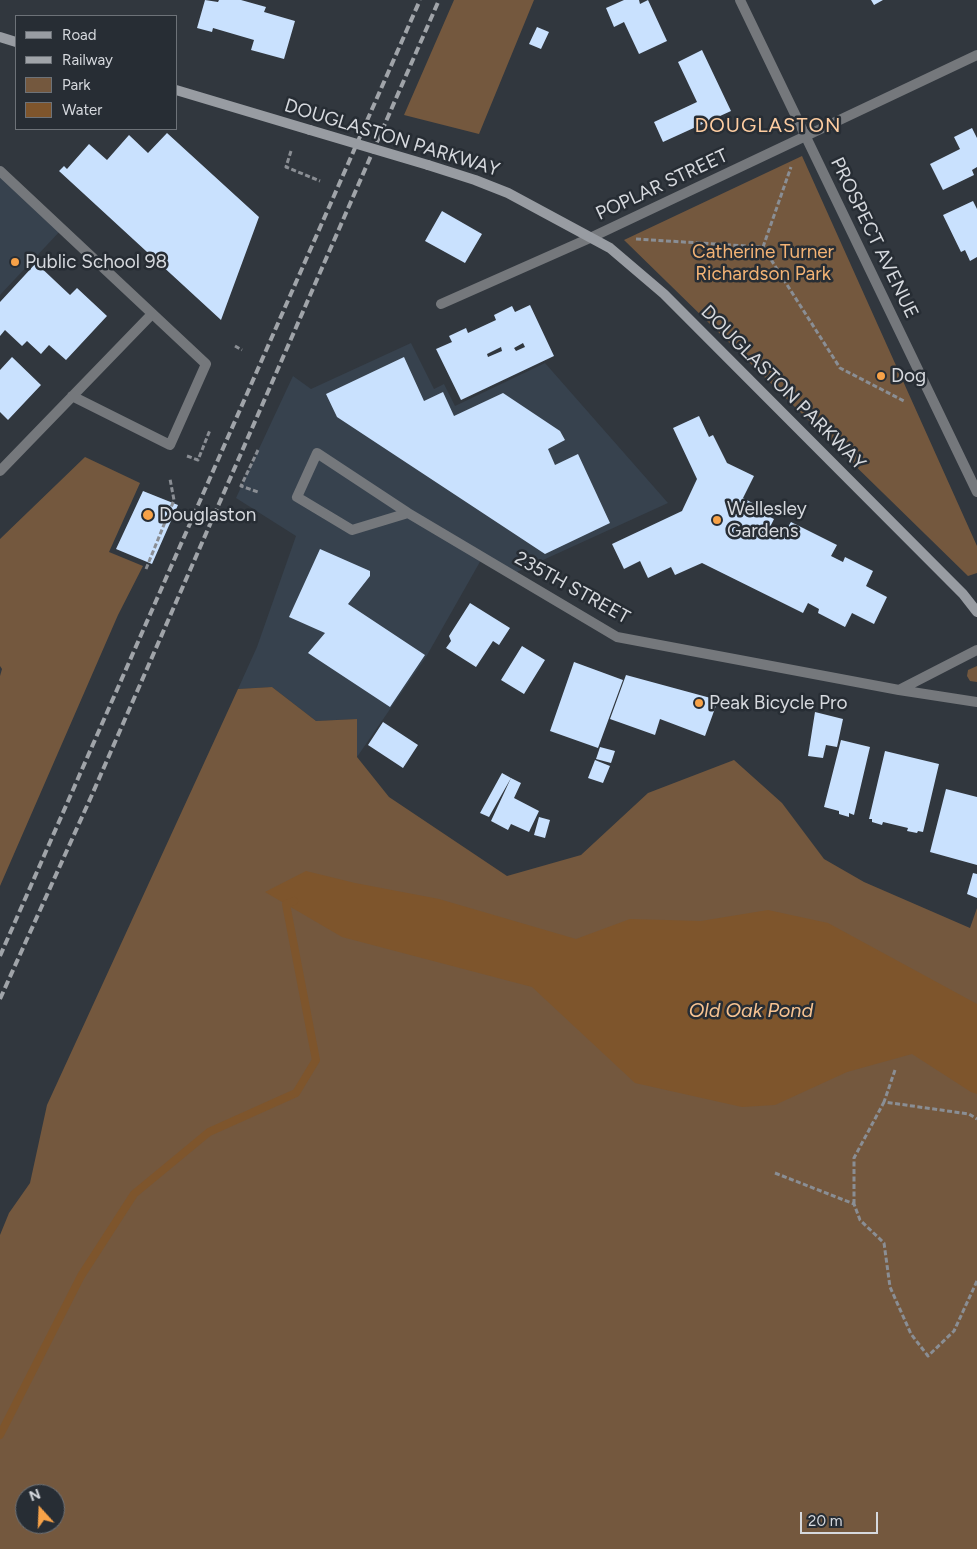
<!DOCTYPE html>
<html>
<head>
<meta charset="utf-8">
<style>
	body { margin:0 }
	#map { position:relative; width:977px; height:1549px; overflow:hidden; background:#31373e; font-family:Figtree,sans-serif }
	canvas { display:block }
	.legend { position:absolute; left:15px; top:15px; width:162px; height:115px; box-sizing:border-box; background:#272d34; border:1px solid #6d7278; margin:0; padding:6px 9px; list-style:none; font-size:15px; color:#d6d9de }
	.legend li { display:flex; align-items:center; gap:10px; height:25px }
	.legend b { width:25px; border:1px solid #6d7278 }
	.north { position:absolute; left:15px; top:1484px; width:50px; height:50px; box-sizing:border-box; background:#272d34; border:1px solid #6d7278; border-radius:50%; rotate:340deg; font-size:14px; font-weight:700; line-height:20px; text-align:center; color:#d6d9de }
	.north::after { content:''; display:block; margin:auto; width:18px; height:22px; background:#f7a248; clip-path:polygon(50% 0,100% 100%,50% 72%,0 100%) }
	.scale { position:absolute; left:800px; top:1512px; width:78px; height:22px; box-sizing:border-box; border:2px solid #d6d9de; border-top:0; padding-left:6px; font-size:15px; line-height:18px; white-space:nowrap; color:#d6d9de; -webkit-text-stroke:4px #272d34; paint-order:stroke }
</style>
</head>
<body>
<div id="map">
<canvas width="977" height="1549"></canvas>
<ul class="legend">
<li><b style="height:6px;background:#989ca2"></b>Road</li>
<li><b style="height:6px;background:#a0a4a9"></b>Railway</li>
<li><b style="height:14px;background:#74583e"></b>Park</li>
<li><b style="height:14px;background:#7e552c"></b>Water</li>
</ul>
<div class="north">N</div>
<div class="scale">20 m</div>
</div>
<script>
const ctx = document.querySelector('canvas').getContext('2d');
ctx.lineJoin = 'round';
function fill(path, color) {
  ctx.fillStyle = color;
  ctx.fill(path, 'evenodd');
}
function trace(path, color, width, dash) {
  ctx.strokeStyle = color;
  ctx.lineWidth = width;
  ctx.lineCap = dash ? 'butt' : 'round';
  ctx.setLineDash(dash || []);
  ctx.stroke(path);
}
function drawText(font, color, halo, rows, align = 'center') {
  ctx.font = font + ' Figtree,sans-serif';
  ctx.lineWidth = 5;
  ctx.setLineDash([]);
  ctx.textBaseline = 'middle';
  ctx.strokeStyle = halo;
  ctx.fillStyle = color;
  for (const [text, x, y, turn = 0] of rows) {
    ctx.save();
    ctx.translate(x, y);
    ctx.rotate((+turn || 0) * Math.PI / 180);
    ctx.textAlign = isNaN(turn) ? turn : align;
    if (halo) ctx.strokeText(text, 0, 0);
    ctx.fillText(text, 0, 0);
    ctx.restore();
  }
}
fill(new Path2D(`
	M0,171L62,229L0,295Z
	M411,343L434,389L444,384L455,406L545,363L668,503L508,576L481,560L426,657L357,757V719L316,721L272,687L238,689L257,647L296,536L236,498L293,376L311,389Z`), '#37424e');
fill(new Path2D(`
	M454,0H534L479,134L404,115Z
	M802,156L977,546V573L968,576L624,240Z
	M85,457L140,483L109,552L143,566L118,615L0,886V676L2,669L0,666V539Z
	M977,666V682L970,681L967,676L968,670Z
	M272,687L316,721L357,719V757L389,797L507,876L581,855L648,793L734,760L782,803L824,859L864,882L970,928L977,908V1549H0V1235L9,1213L30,1183L47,1105L238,689ZM25,1494H55V1524H25Z`), '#74583e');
fill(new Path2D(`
	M306,871L355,883L439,899L576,939L630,919L701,921L768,910L828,923L977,1004V1094L971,1092L912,1054L847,1072L775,1105L742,1107L635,1083L532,987L342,937L265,892Z`), '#7e552c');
trace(new Path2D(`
	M0,1435L81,1276L134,1194L209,1132L296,1093L316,1060L286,904L294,901`), '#7e552c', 8);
fill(new Path2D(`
	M205,0L218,2L219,0H241L266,7L264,12L295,21L284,59L251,50L254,40L213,28L212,32L197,28Z
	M624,0H639L640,4L648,0L667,41L639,54L624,22L614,27L606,8Z
	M871,0H883L874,5Z
	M537,27L549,32L541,49L529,44Z
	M702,50L731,111L663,142L654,122L697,102L678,62Z
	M972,128L977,138V167L972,170L974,175L943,190L930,164L960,149L954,137Z
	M167,133L259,217L221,320L59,171L64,166L67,169L89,144L107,160L129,135L148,153Z
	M973,201L977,209V257L970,261L965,250L961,252L943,215Z
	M442,211L482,234L465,263L425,241Z
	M36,263L70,295L77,288L107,316L66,360L49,345L41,354L27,341L22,346L5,330L0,336V302Z
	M530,305L554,356L461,400L436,349L452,342L449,336L466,328L468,333L496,320L494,315L512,306L515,312ZM523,343L525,347L516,351L514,348ZM501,347L502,351L488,357L487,354Z
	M12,357L41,385L8,420L0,412V370Z
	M404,357L424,401L443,392L454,416L503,393L560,431L565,440L548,449L555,465L578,454L610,523L545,554L337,417L326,394Z
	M699,416L709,437L713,435L727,463L754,476L743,498L764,509L762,513L774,519L771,525L785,532L791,522L837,545L831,556L843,562L845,557L873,571L866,586L887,597L874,624L852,613L845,627L818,613L819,609L808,603L803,613L702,563L675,575L671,567L648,578L640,561L624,569L612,544L682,511L697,479L673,428Z
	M143,491L178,505L152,564L116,549Z
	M320,549L370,571V576L348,604L425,655L390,707L308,653L325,633L289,617Z
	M470,603L510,628L499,645L493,641L476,667L446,648L451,641L449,636Z
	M522,646L545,660L524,694L501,680Z
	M574,662L623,680L598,748L550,731Z
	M626,675L718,700L705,736L660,719L655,735L610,719Z
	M815,712L843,719L837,747L826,745L823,758L808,756Z
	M383,722L418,745L403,768L368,745Z
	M841,740L870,747L854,815L849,813V817L839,814V811L824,807Z
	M600,747L615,751L611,763L596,759Z
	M885,751L939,764L923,832L918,831L917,833L907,831L908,828L883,822L882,825L872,822V819H869Z
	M595,760L610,766L603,783L588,778Z
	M502,773L511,778L489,817L480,813Z
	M511,778L521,783L514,798L539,811L529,832L511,824L508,830L491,821Z
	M946,789L977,797V865L930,852Z
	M539,817L550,820L545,838L534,835Z
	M973,873L977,874V898L967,894Z`), '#c9e1fe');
trace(new Path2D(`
	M291,151L286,167L320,181
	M636,239L763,247
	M763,247L840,368L904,401
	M763,247L791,167
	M235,346L242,350
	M258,450L241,486L258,492
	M187,456L198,460L210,430
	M146,569L174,500L170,479
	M895,1070L884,1102L969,1114L977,1119
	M775,1173L854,1204L860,1220L884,1243L890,1287L911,1334L928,1356L954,1331L977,1281
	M854,1204V1158L884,1102`), '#8a8e94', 3, [5, 2.5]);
trace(new Path2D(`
	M740,0L977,492
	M0,171L206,364L170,445L72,396
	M441,304L590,238L977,55
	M0,471L152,314
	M408,513L352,530L297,497L317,453L408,513L617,637L899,690L977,702
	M899,690L977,650`), '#75787c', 10);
trace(new Path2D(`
	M0,37L16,42
	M176,90L310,130
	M428,165L475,180L508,193L610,248L664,294L963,594L977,612`), '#989ca2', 10);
trace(new Path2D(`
	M0,956L420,0
	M0,999L91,797L439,0`), '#a0a4a9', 4, [8, 4]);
trace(new Path2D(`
	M310,130L428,165`), '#989ca2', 10);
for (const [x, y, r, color] of [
	[15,262,5,"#f7a248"],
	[881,376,5,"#f7a248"],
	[148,515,6,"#f7a248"],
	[717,520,5,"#f7a248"],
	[699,703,5,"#f7a248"]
]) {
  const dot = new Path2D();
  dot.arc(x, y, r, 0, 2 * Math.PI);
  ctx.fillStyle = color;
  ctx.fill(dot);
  trace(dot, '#272d34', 2);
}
drawText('19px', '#d6d9de', '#272d34', [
	["DOUGLASTON PARKWAY",392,138,17],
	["POPLAR STREET",662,185,-25],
	["PROSPECT AVENUE",874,238,64],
	["DOUGLASTON PARKWAY",783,388,45],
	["235TH STREET",572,588,29]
]);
drawText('19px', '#f3b375', '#272d34', [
	["Catherine Turner",763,252],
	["Richardson Park",763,274]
]);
drawText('19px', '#d6d9de', '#272d34', [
	["Public School 98",25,262],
	["Dog",891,376],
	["Wellesley",727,509],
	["Gardens",727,531],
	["Douglaston",159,515],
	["Peak Bicycle Pro",709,703]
], 'left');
ctx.letterSpacing = '1px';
drawText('20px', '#fecda1', '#272d34', [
	["DOUGLASTON",768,126]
]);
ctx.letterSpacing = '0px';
drawText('italic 20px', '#f7c392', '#272d34', [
	["Old Oak Pond",751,1011]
]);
</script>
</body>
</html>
